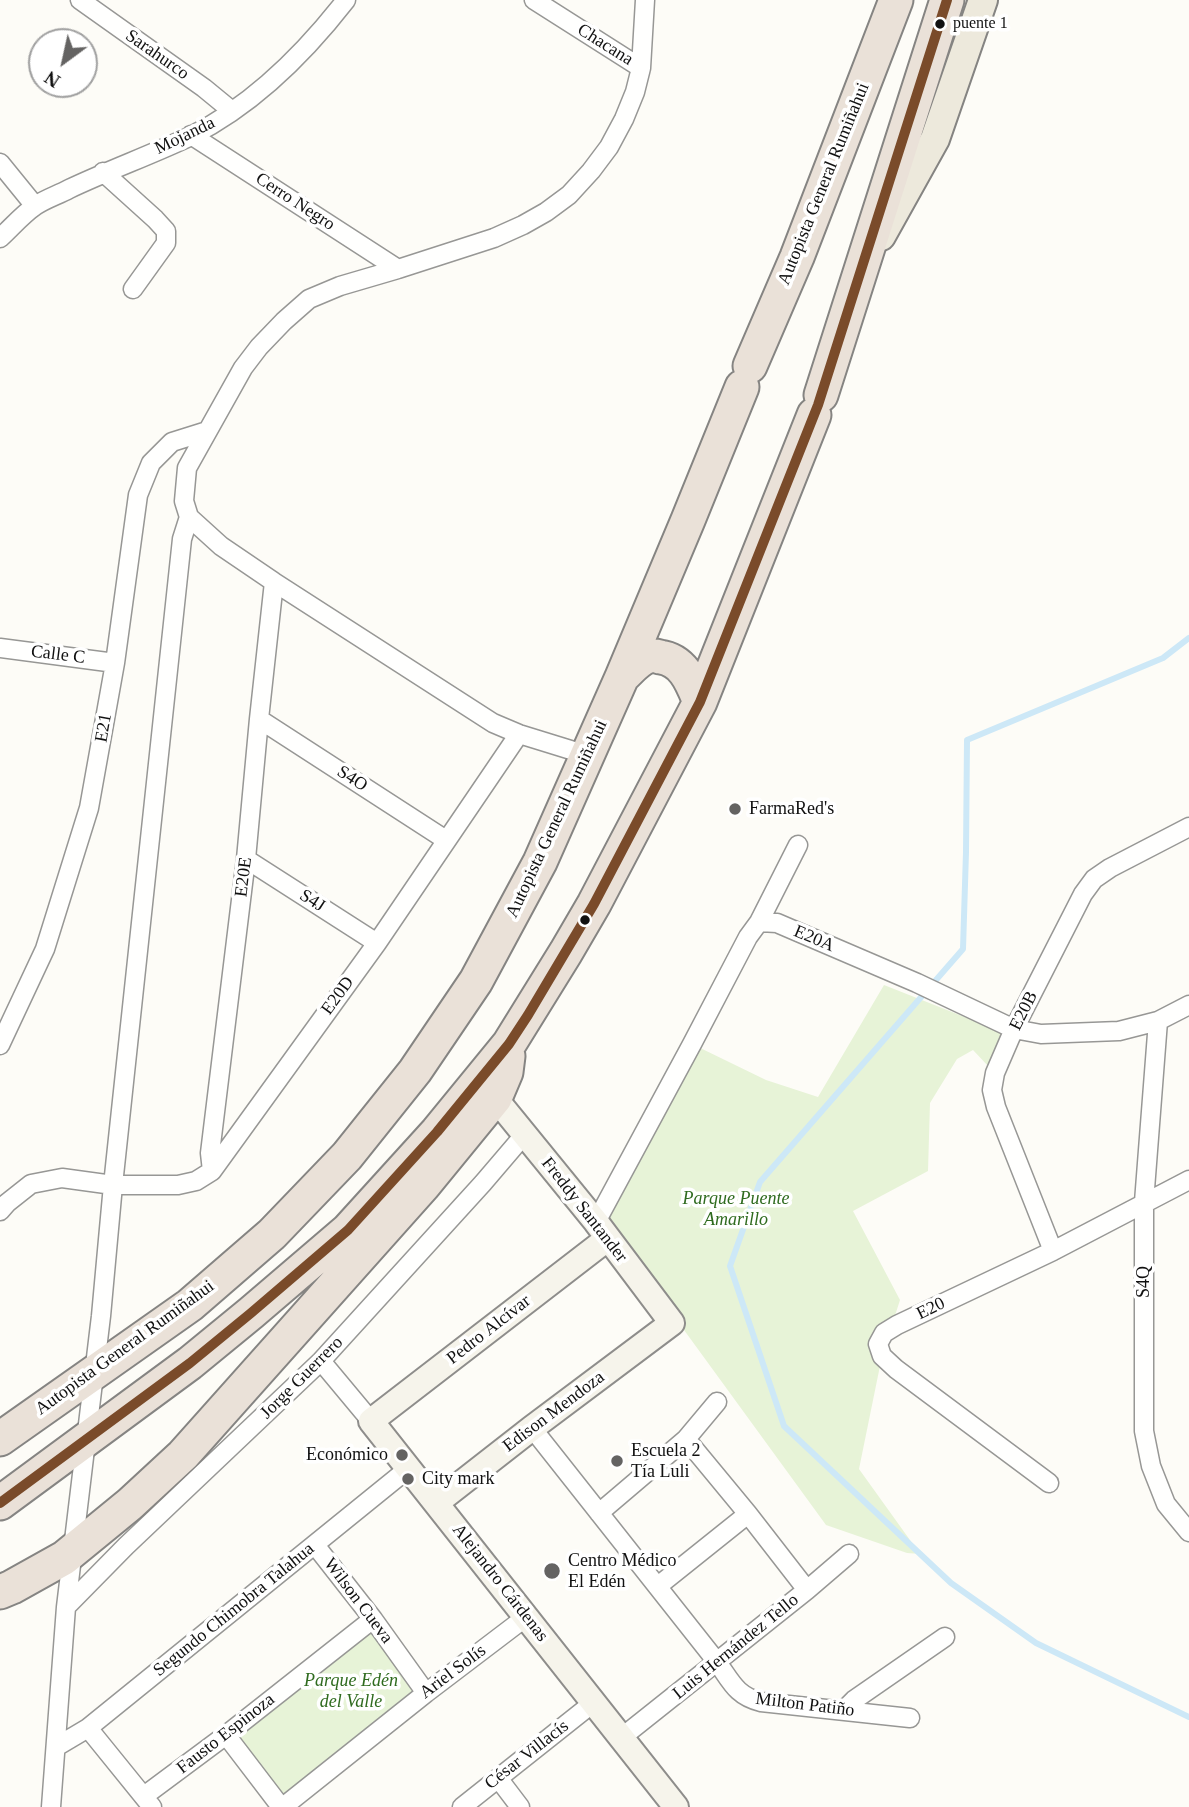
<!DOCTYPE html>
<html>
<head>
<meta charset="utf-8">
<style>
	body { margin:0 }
	#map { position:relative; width:1189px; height:1807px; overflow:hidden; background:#fdfcf7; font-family:Georgia,serif }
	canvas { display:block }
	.north { position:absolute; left:28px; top:28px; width:70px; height:70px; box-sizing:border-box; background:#fff; border:2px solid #a0a0a0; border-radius:50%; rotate:213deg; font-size:19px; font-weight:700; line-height:28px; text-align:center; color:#111 }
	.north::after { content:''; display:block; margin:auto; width:24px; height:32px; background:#646362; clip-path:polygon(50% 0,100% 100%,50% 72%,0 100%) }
</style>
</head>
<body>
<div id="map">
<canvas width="1189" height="1807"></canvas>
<div class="north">N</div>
</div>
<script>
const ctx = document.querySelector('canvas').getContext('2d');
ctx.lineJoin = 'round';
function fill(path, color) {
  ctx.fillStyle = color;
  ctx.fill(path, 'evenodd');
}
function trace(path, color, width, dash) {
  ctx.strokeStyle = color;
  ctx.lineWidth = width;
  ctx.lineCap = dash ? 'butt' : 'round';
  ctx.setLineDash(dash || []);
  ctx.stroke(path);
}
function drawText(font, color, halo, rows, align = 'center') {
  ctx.font = font + ' Georgia,serif';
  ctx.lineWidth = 7;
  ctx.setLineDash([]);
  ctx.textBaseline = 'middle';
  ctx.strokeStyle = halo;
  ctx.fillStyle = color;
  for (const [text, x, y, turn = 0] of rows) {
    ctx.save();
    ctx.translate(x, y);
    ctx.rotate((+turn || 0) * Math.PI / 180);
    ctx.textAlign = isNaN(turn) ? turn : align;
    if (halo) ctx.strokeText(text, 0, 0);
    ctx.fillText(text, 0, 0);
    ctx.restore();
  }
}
fill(new Path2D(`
	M884,985L1005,1033L989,1067L973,1050L957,1059L930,1103L928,1171L853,1211L900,1300L882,1356L859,1469L920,1554L907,1553L826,1525L684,1330L607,1239L596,1222L692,1044L766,1080L818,1097Z
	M367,1623L418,1693L278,1799L233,1736Z`), '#e7f3d7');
trace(new Path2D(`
	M1189,638L1163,658L967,740L966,852L963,949L760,1182L730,1266L784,1426L951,1583L1036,1643L1189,1717`), '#cde8f7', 6);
const street = new Path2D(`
	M80,0L204,88L232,111
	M534,0L641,68
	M191,135L398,269
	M0,163L35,206
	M103,172L155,219L166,231V243L133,289
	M0,238C11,228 23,214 35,206C45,199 58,195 69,189C109,170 151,155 191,136C253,105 304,54 346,0
	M0,648L115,663
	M259,719L446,840
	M587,755L519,734L493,723L274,582L221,546L189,517L184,501L187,468L243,368L259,347L284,321L309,299L340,286L398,269L494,238L523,225L546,212L569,195L591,171L609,147L624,119L635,92L641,68L645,0
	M246,859L377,943
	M759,922L798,845
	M1158,1021L1144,1202V1431L1151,1466L1166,1504L1189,1532
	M0,1045L45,949L89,808L115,663L138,495L151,463L172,442L207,431
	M212,1171L210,1153L246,859L259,719L274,582
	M0,1211L7,1203L31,1184L62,1178L113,1185H178L196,1181L212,1171L377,943L519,734
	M596,1222L692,1044L748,937L759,922L777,923L917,983L1014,1029L1041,1034L1119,1031L1158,1021L1189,1005
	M1053,1251L996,1107L992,1090L995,1073L1014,1029L1083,894L1094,879L1110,868L1189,827
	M321,1361L371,1421
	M532,1428L717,1662C731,1681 736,1696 761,1702L910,1718
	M686,1439L748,1514L807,1590
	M1049,1483L896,1369L882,1356L878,1344L884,1333L897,1325L1053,1251L1189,1180
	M599,1513L686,1439L717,1402
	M315,1545L373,1619L426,1693
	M658,1586L748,1514
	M66,1607L126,1546L321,1361L483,1183L524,1135
	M844,1710L854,1700L945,1637
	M88,1728L152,1807
	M226,1735L281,1807
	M621,1738L807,1590L849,1554
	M56,1747L88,1728L409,1468
	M498,1778L520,1807
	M144,1796L226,1735L373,1619
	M51,1807L66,1607L101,1316L113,1185L182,539L189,517
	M283,1807L426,1693L526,1617
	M462,1807L593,1703`);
const secondary = new Path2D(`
	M607,1239L371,1421L676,1807
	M436,1503L532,1428L672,1323L596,1222L495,1098`);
const primary = new Path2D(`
	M881,236L935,139L983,0`);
const highway = new Path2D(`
	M750,366L797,257L896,0
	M821,395L947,0
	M622,677C630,670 638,659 649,656C653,655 657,656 660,657C684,660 692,683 700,702
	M0,1439L190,1305L272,1234L347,1156L415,1071L476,981L540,862L622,677L688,520L742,387
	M0,1503L190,1363L251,1313L348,1230L437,1132L509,1044L566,952L594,904L700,702L814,415
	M0,1592L12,1587L64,1558L130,1504L183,1455L423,1186L495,1098L506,1072L508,1056`);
trace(street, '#979795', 21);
trace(secondary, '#8e8d8b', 28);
trace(primary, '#858482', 32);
trace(highway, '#858482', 37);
trace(street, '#fffffe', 18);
trace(secondary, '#f6f4eb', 24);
trace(primary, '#ede9dc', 28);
trace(highway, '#eae1d8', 33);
trace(new Path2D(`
	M0,1503L190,1363L251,1313L348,1230L437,1132L509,1044L528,1015L594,904L700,702L818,405L947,0`), '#7a4b2a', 10);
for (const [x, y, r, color] of [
	[940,24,6,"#111"],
	[735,809,7,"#646362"],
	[585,920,6,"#111"],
	[402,1455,7,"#646362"],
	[617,1461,7,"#646362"],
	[408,1479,7,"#646362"],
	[552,1571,9,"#646362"]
]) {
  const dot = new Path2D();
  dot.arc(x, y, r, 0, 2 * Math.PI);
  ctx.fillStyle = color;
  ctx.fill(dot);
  trace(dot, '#fff', 2.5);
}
drawText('16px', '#111', '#fff', [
	["puente 1",953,24]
], 'left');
drawText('18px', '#111', '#fff', [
	["Chacana",605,45,32],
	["Sarahurco",157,55,35],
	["Mojanda",185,136,-26],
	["Autopista General Rumiñahui",824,184,-68],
	["Cerro Negro",295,202,33],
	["Calle C",58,655,7],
	["E21",104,728,-80],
	["S4O",352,779,33],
	["Autopista General Rumiñahui",557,819,-65],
	["E20E",244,877,-83],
	["S4J",312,901,33],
	["E20A",814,939,23],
	["E20D",338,996,-54],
	["E20B",1024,1011,-63],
	["Freddy Santander",584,1210,52],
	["S4Q",1144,1282,-90],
	["E20",931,1309,-26],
	["Pedro Alcívar",489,1330,-38],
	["Autopista General Rumiñahui",125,1348,-36],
	["Jorge Guerrero",302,1378,-45],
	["Edison Mendoza",554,1412,-37],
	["Alejandro Cárdenas",500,1583,52],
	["Wilson Cueva",358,1601,53],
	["Segundo Chimobra Talahua",234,1610,-39],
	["Luis Hernández Tello",736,1647,-39],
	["Ariel Solís",453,1672,-37],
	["Milton Patiño",805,1705,7],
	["Fausto Espinoza",226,1734,-38],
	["César Villacís",527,1755,-38]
]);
drawText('18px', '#111', '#fff', [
	["FarmaRed's",749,809],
	["Escuela 2",631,1451],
	["Tía Luli",631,1472],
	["Económico",388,1455,"right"],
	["City mark",422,1479],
	["Centro Médico",568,1561],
	["El Edén",568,1582]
], 'left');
drawText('italic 18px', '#2f6b1f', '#fff', [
	["Parque Puente",736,1199],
	["Amarillo",736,1220],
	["Parque Edén",351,1681],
	["del Valle",351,1702]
]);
</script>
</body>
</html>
